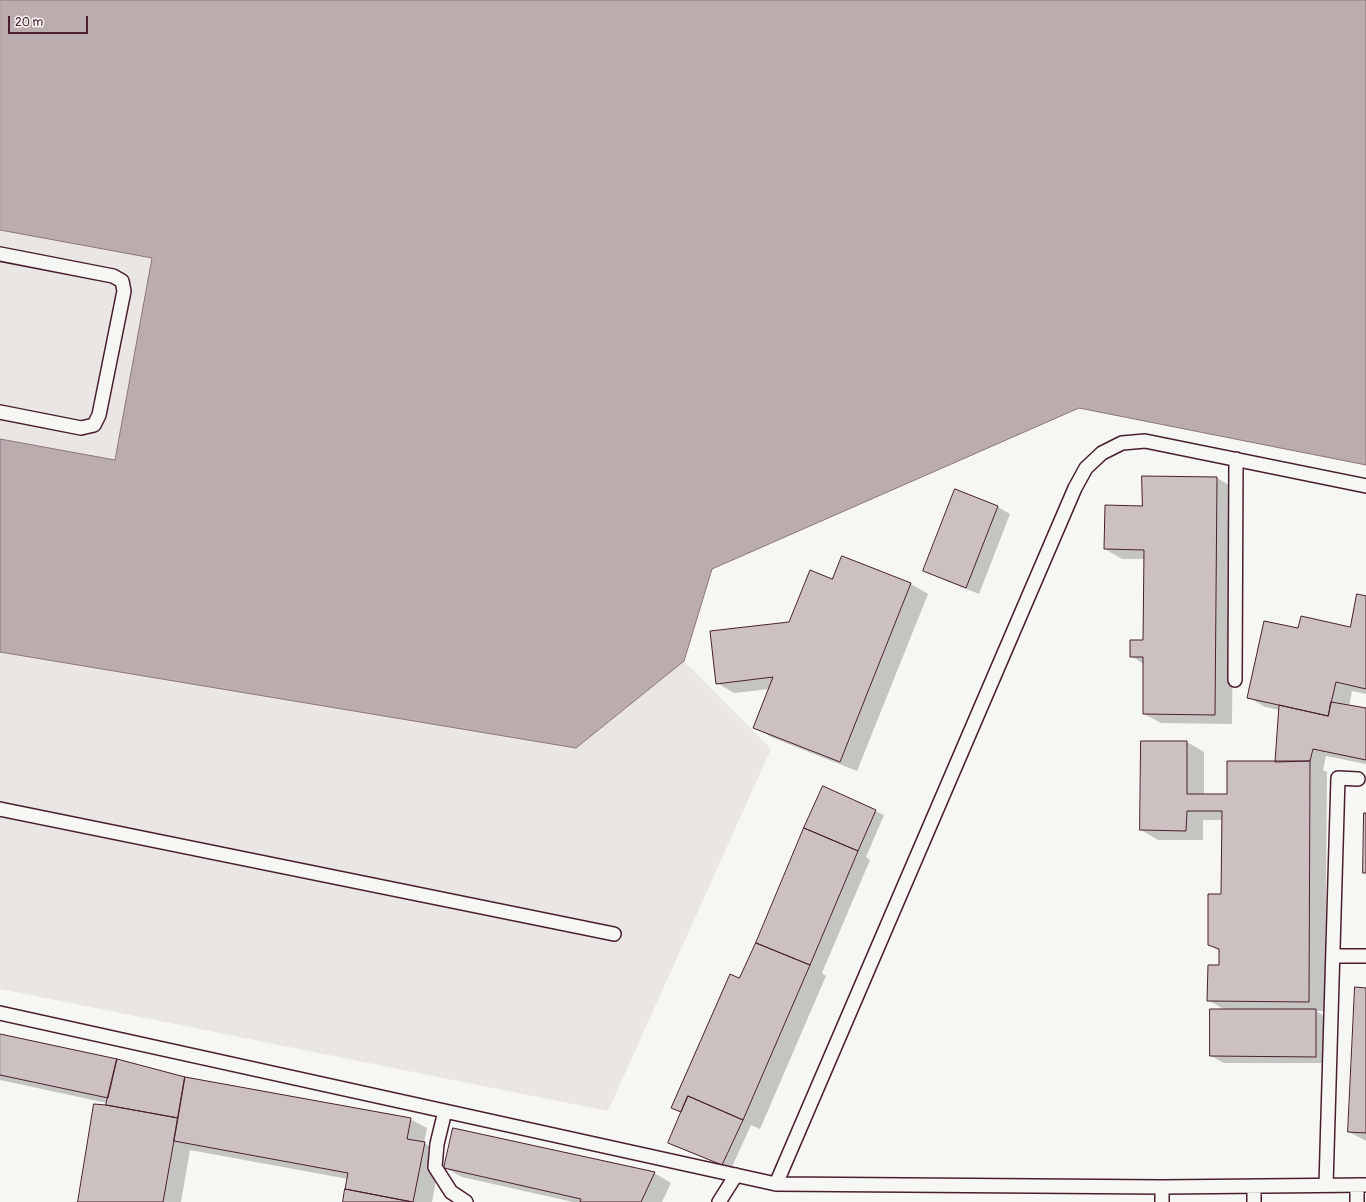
<!DOCTYPE html>
<html>
<head>
<meta charset="utf-8">
<style>
	body { margin:0 }
	#map { position:relative; width:1366px; height:1202px; overflow:hidden; background:#f6f6f2; font-family:Pangolin,sans-serif }
	canvas { display:block }
	.scale { position:absolute; left:8px; top:16px; width:80px; height:18px; box-sizing:border-box; border:2px solid #4a1f2b; border-top:0; padding-left:5px; font-size:12px; line-height:14px; white-space:nowrap; color:#4a1f2b; -webkit-text-stroke:3px #f6f6f2; paint-order:stroke }
</style>
</head>
<body>
<div id="map">
<canvas width="1366" height="1202"></canvas>
<div class="scale">20 m</div>
</div>
<script>
const ctx = document.querySelector('canvas').getContext('2d');
ctx.lineJoin = 'round';
function fill(path, color) {
  ctx.fillStyle = color;
  ctx.fill(path, 'evenodd');
}
function trace(path, color, width, dash) {
  ctx.strokeStyle = color;
  ctx.lineWidth = width;
  ctx.lineCap = dash ? 'butt' : 'round';
  ctx.setLineDash(dash || []);
  ctx.stroke(path);
}
fill(new Path2D(`
	M0,230L152,258L115,460L0,439Z
	M0,652L576,748L684,661L771,749L608,1111L0,989Z`), '#e9e6e3');
const water = new Path2D(`
	M0,0H1366V465L1079,408L712,569L684,661L576,748L0,652V439L115,460L152,258L0,230Z`);
fill(water, '#bbadae');
trace(water, '#8e747a', 1);
fill(new Path2D(`
	M1217,478L1234,488L1232,724L1161,723L1144,714V664L1131,656L1144,641L1145,559H1122L1105,549L1143,507Z
	M956,490L998,507L1010,514L979,594L937,577L924,570Z
	M842,557L911,584L928,594L857,771L771,737L755,727L770,689L734,693L717,683L790,623L833,581Z
	M1366,597V694L1352,691L1349,706L1366,709V764L1326,756L1323,770L1327,772L1325,1011H1316L1328,1018V1063H1224L1211,1056L1225,1010L1208,1000L1220,966V951L1209,945L1222,895L1223,820H1203V840H1158L1141,830L1187,742L1204,752V795H1228L1276,762L1280,710L1265,707L1248,697L1298,629L1350,628Z
	M823,787L884,815L866,857L870,860L822,973L826,976L760,1129L751,1125L731,1169L677,1147L669,1142L681,1113L672,1108L740,980L757,942Z
	M1366,989V1141L1349,1132Z
	M0,1035L185,1078L410,1119L427,1128L424,1143L441,1153L432,1202H344L350,1191L346,1188L348,1179L190,1150L181,1202H79L107,1103L0,1080Z
	M445,1168L654,1173L671,1183L662,1202H573L462,1177Z`), '#0003');
const building = new Path2D(`
	M1142,476L1217,477L1215,715L1143,714V657H1130V640H1143L1144,550L1104,549L1105,505L1142,506Z
	M955,489L998,506L966,588L923,571Z
	M842,556L911,583L840,762L753,728L773,677L716,684L710,631L789,622L810,570L832,579Z
	M1357,594L1366,596V689L1336,682L1328,716L1247,698L1264,621L1298,628L1301,616L1350,627Z
	M1331,702L1366,708V760L1313,749L1310,761L1275,762L1279,705L1328,716Z
	M1141,741H1187V794H1227V761H1310L1309,1002L1207,1001L1208,965H1219V949L1208,945V894H1221L1222,811H1187L1186,831L1140,830Z
	M823,786L876,810L858,851L804,828Z
	M1364,813H1366V873H1363Z
	M804,828L858,851L810,965L756,943Z
	M756,943L810,965L743,1120L688,1096L681,1112L671,1108L730,974L739,978Z
	M1355,987L1366,988V1133L1348,1132Z
	M1210,1009H1316V1057L1210,1056Z
	M0,1034L117,1059L108,1098L0,1075Z
	M117,1059L185,1077L178,1118L106,1105Z
	M185,1077L411,1118L407,1139L425,1142L413,1202L345,1189L348,1173L174,1141Z
	M688,1096L743,1120L722,1165L668,1143Z
	M94,1104L106,1105L178,1118L163,1202H78Z
	M453,1128L655,1172L641,1202H580L581,1199L444,1168Z
	M345,1189L412,1202H343Z`);
fill(building, '#ccc1c0');
trace(building, '#4a1f2b', 1);
const lane = new Path2D(`
	M0,254L113,276L122,281L124,291L99,415L94,425L81,428L0,412
	M1235,680L1236,459
	M0,809L614,934
	M1333,956H1366
	M0,1013L776,1184L1162,1187L1366,1185
	M445,1111L437,1144L435,1167L451,1192L466,1202
	M776,1184L1075,488L1086,468L1102,453L1122,443L1145,441L1366,486
	M1326,1185L1338,778L1358,779
	M1357,1185V1202
	M1254,1186V1202
	M1162,1187V1202
	M719,1202L736,1175`);
trace(lane, '#4a1f2b', 16);
trace(lane, '#f6f6f2', 13);
</script>
</body>
</html>
